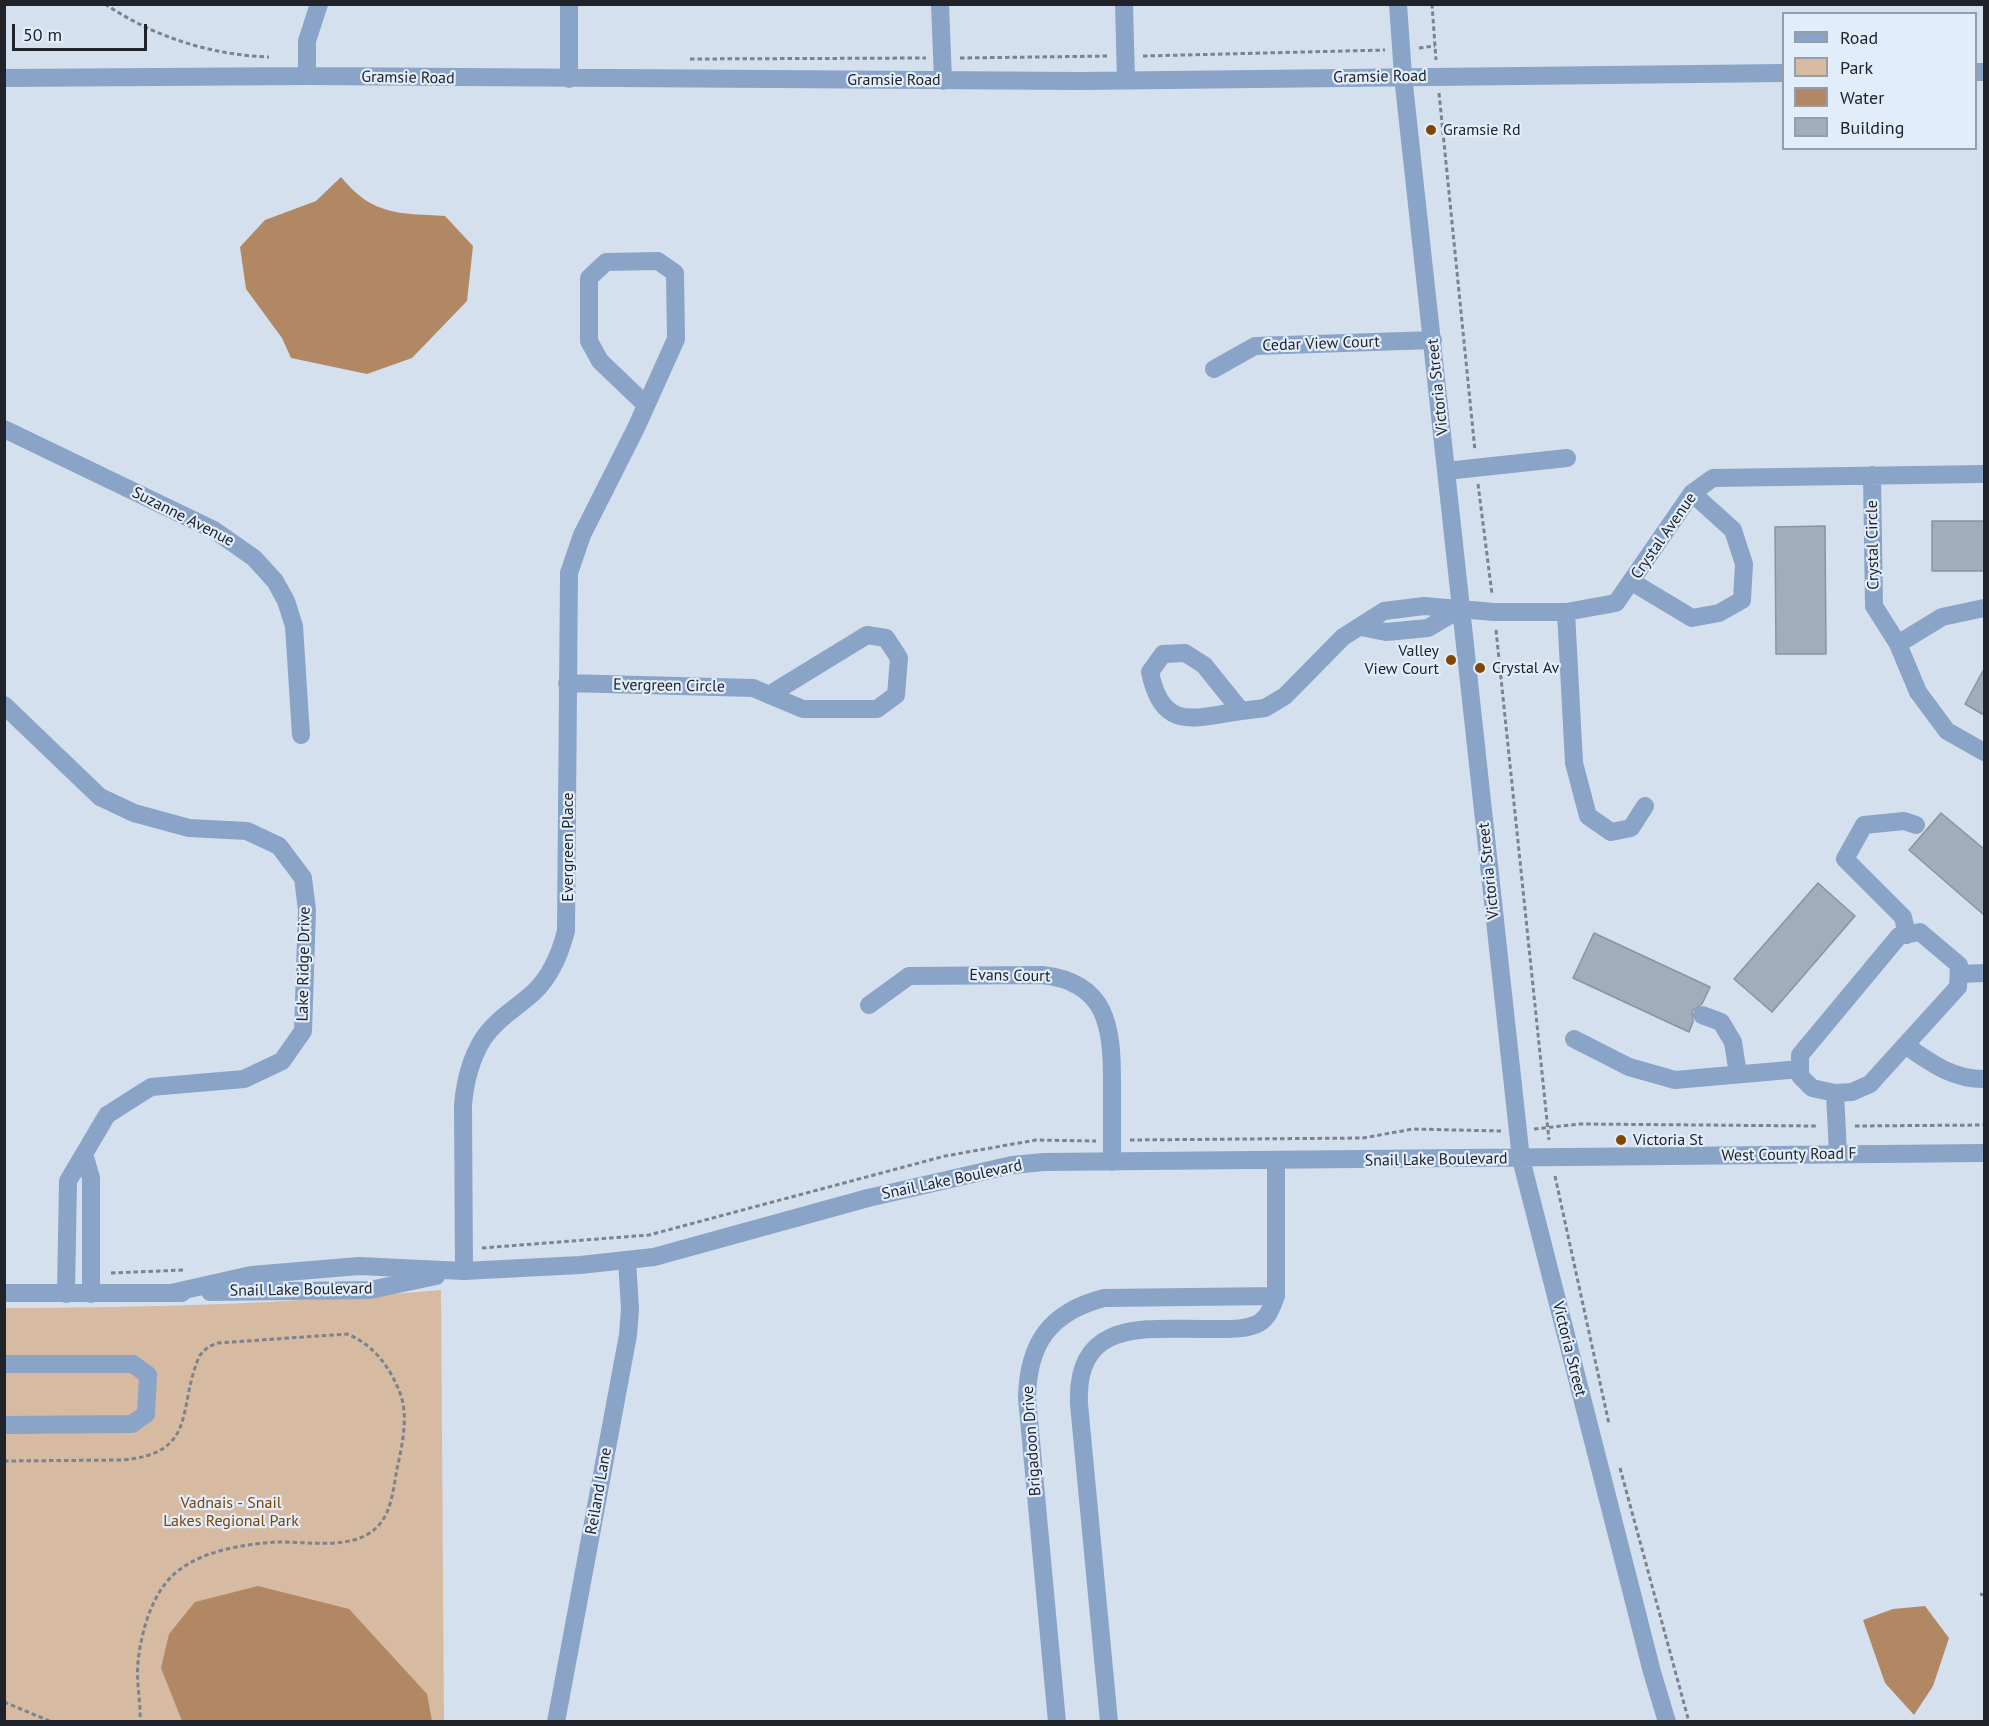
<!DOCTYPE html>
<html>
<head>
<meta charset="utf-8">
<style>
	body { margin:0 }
	#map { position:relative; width:1989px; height:1726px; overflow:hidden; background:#d5e0ef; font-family:"PT Sans",sans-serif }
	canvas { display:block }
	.frame { position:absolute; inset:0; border:6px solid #20242a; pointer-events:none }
	.legend { position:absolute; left:1782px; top:12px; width:195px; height:138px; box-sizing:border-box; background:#e2edfc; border:2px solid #949da8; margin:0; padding:8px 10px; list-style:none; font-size:18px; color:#20242a }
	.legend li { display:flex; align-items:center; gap:12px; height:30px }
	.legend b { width:30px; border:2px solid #949da8 }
	.scale { position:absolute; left:12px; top:24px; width:135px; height:27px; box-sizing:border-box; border:3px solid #20242a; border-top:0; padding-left:8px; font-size:18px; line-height:21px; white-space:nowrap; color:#20242a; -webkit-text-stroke:4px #e2edfc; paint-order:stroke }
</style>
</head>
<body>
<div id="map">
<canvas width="1989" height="1726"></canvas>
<div class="frame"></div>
<ul class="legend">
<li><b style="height:8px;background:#89a4c6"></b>Road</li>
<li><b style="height:16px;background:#d7baa2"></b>Park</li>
<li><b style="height:16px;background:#b18764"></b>Water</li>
<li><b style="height:16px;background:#a2adbb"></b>Building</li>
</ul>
<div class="scale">50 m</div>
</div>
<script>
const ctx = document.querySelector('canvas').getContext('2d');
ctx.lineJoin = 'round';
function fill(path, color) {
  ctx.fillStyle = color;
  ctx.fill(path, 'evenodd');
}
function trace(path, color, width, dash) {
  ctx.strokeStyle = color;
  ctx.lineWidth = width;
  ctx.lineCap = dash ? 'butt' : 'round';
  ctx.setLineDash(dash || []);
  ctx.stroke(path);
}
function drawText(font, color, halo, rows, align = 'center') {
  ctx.font = font + ' "PT Sans",sans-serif';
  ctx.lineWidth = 4.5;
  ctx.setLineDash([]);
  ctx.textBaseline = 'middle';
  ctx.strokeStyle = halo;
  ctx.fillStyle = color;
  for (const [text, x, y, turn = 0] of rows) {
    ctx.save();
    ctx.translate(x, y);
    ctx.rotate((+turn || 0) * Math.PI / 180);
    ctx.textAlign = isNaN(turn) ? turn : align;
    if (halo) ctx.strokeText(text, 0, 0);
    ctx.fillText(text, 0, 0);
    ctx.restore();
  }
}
fill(new Path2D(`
	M441,1290L444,1721L5,1722V1308C150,1308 296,1303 441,1290Z`), '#d7baa2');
fill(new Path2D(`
	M341,177C373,216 398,213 445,216L473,246L467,301L412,358L367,374L291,358L282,338L246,289L240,247L265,220L316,201Z
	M258,1586L349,1609L427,1694L432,1721H182L161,1668L169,1634L195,1602Z
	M1925,1606L1949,1638L1933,1686L1914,1715L1885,1683L1863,1620L1893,1609Z`), '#b18764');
const building = new Path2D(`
	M1932,521H1984V571H1932Z
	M1825,526L1826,654H1776L1775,527Z
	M1984,669V715L1965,704Z
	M1941,813L1984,849V915L1909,850Z
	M1818,883L1855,916L1772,1012L1734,979Z
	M1594,933L1710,987L1702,1004L1692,1011L1693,1022L1689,1032L1573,978Z`);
fill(building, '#a2adbb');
trace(building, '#8994a1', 1.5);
trace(new Path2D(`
	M105,4C154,37 211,55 269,57
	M1432,4L1436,60
	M1419,48L1435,46
	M1143,56L1385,50
	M960,58L1109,56
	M690,59L926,58
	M1439,93L1475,451
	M1478,484L1492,594
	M1496,630L1549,1140
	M1855,1126L1984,1125
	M1534,1129L1580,1124L1818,1126
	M1130,1140L1363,1138L1413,1129L1501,1131
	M1555,1176L1609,1424
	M482,1248L649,1235L945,1156L1036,1140L1096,1141
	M111,1273L183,1270
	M4,1461L121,1460C200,1454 176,1407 200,1355L208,1347L218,1343L347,1334C373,1344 390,1367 400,1393C409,1416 402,1446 397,1469C393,1489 392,1513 376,1528C352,1551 305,1541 275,1542C239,1545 200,1551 173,1575C151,1596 141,1633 138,1662C136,1682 141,1702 140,1722
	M1620,1468L1689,1722
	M1980,1594L1984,1595
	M4,1702L52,1722`), '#7b838d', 3, [4.5, 3]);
trace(new Path2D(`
	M940,4L943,81
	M1124,4L1126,80
	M1398,4L1403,76L1521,1159L1652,1672L1667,1722
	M1976,72H1984
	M307,76V41L319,4
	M4,78L307,76L1080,81L1784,73
	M569,79V4
	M1214,369L1255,346L1433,340
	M4,429L214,530L254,558L275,581L286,601L294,626L301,735
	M1446,471L1567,458
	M1872,475L1874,606L1898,644
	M1632,582L1692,618L1719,613L1742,600L1744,564L1733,530L1692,493
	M1984,608L1942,617L1898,644L1918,692L1947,731L1984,752
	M1566,612L1574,763L1588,816L1611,832L1631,828L1645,806
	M1361,627L1386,632L1428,628L1460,609
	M567,683L753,688L803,709H877L896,695L899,658L886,638L867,635L769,695
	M4,705L100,797L134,813L189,828L247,831L279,846L303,878L307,910L303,1031L282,1061L244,1079L151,1087L107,1115L68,1181L66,1294
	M1241,711C1194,718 1162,732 1150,672L1163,654L1185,653L1204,665L1241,711L1265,708L1285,696L1343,637L1384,611L1424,606L1494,612H1566L1616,603L1692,493L1713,478L1984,474
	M1907,935L1903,917L1845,859L1864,825L1904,821L1916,825
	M1959,974L1984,973
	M869,1005L909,976L1042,975C1108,982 1112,1028 1112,1083C1112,1109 1112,1135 1112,1162
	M1702,1015L1721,1022L1733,1042L1738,1074
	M1574,1039L1629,1067L1675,1080L1800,1069
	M1905,1045C1931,1063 1952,1079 1984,1079
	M1835,1093L1852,1092L1870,1084L1958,987L1959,965L1920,932L1899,936L1800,1055V1076L1812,1088L1835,1093L1838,1154
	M85,1157L91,1178V1294
	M464,1271L463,1105C465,1081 470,1060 483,1039C496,1019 517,1008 534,992C551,976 560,954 566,931L569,573L582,535L636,428L676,339L675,273L658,261L606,262L589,278V341L600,361L646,405
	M210,1292L370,1290L436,1276
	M4,1293H182
	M171,1293L251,1275L359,1266L464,1271L580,1265L654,1257L868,1198L1012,1165L1044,1162L1984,1153
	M4,1364H133L148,1375L146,1414L132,1424L4,1425
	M556,1722L628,1335L630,1309L627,1260
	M1057,1722L1027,1398C1028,1343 1050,1312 1104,1298L1276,1296
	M1109,1722L1079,1404C1075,1315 1151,1330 1214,1329C1228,1329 1246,1330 1259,1323C1269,1317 1272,1306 1276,1296V1162`), '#89a4c6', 18);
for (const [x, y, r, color] of [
	[1431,130,6,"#814600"],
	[1451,660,6,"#814600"],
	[1480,668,6,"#814600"],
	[1621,1140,6,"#814600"]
]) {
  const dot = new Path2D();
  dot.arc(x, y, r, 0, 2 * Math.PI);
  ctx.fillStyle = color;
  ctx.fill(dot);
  trace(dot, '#e2edfc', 2);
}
drawText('16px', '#20242a', '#e2edfc', [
	["Gramsie Road",1380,77,-1],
	["Gramsie Road",408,78,1],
	["Gramsie Road",894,80],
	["Cedar View Court",1321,344,-2],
	["Victoria Street",1438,387,-96],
	["Suzanne Avenue",183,517,27],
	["Crystal Avenue",1664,536,-55],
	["Crystal Circle",1873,545,-91],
	["Evergreen Circle",669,686,1],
	["Evergreen Place",568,847,-90],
	["Victoria Street",1489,871,-96],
	["Lake Ridge Drive",304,964,-89],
	["Evans Court",1010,976,1],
	["West County Road F",1789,1155,-1],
	["Snail Lake Boulevard",1436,1160,-1],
	["Snail Lake Boulevard",952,1180,-12],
	["Snail Lake Boulevard",301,1290,-1],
	["Victoria Street",1569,1349,76],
	["Brigadoon Drive",1032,1441,-94],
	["Reiland Lane",599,1491,-80]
]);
drawText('16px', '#20242a', '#e2edfc', [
	["Gramsie Rd",1443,130],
	["Valley",1439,651,"right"],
	["View Court",1439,669,"right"],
	["Crystal Av",1492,668],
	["Victoria St",1633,1140]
], 'left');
drawText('16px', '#7a4305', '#e2edfc', [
	["Vadnais - Snail",231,1503],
	["Lakes Regional Park",231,1521]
]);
</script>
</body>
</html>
